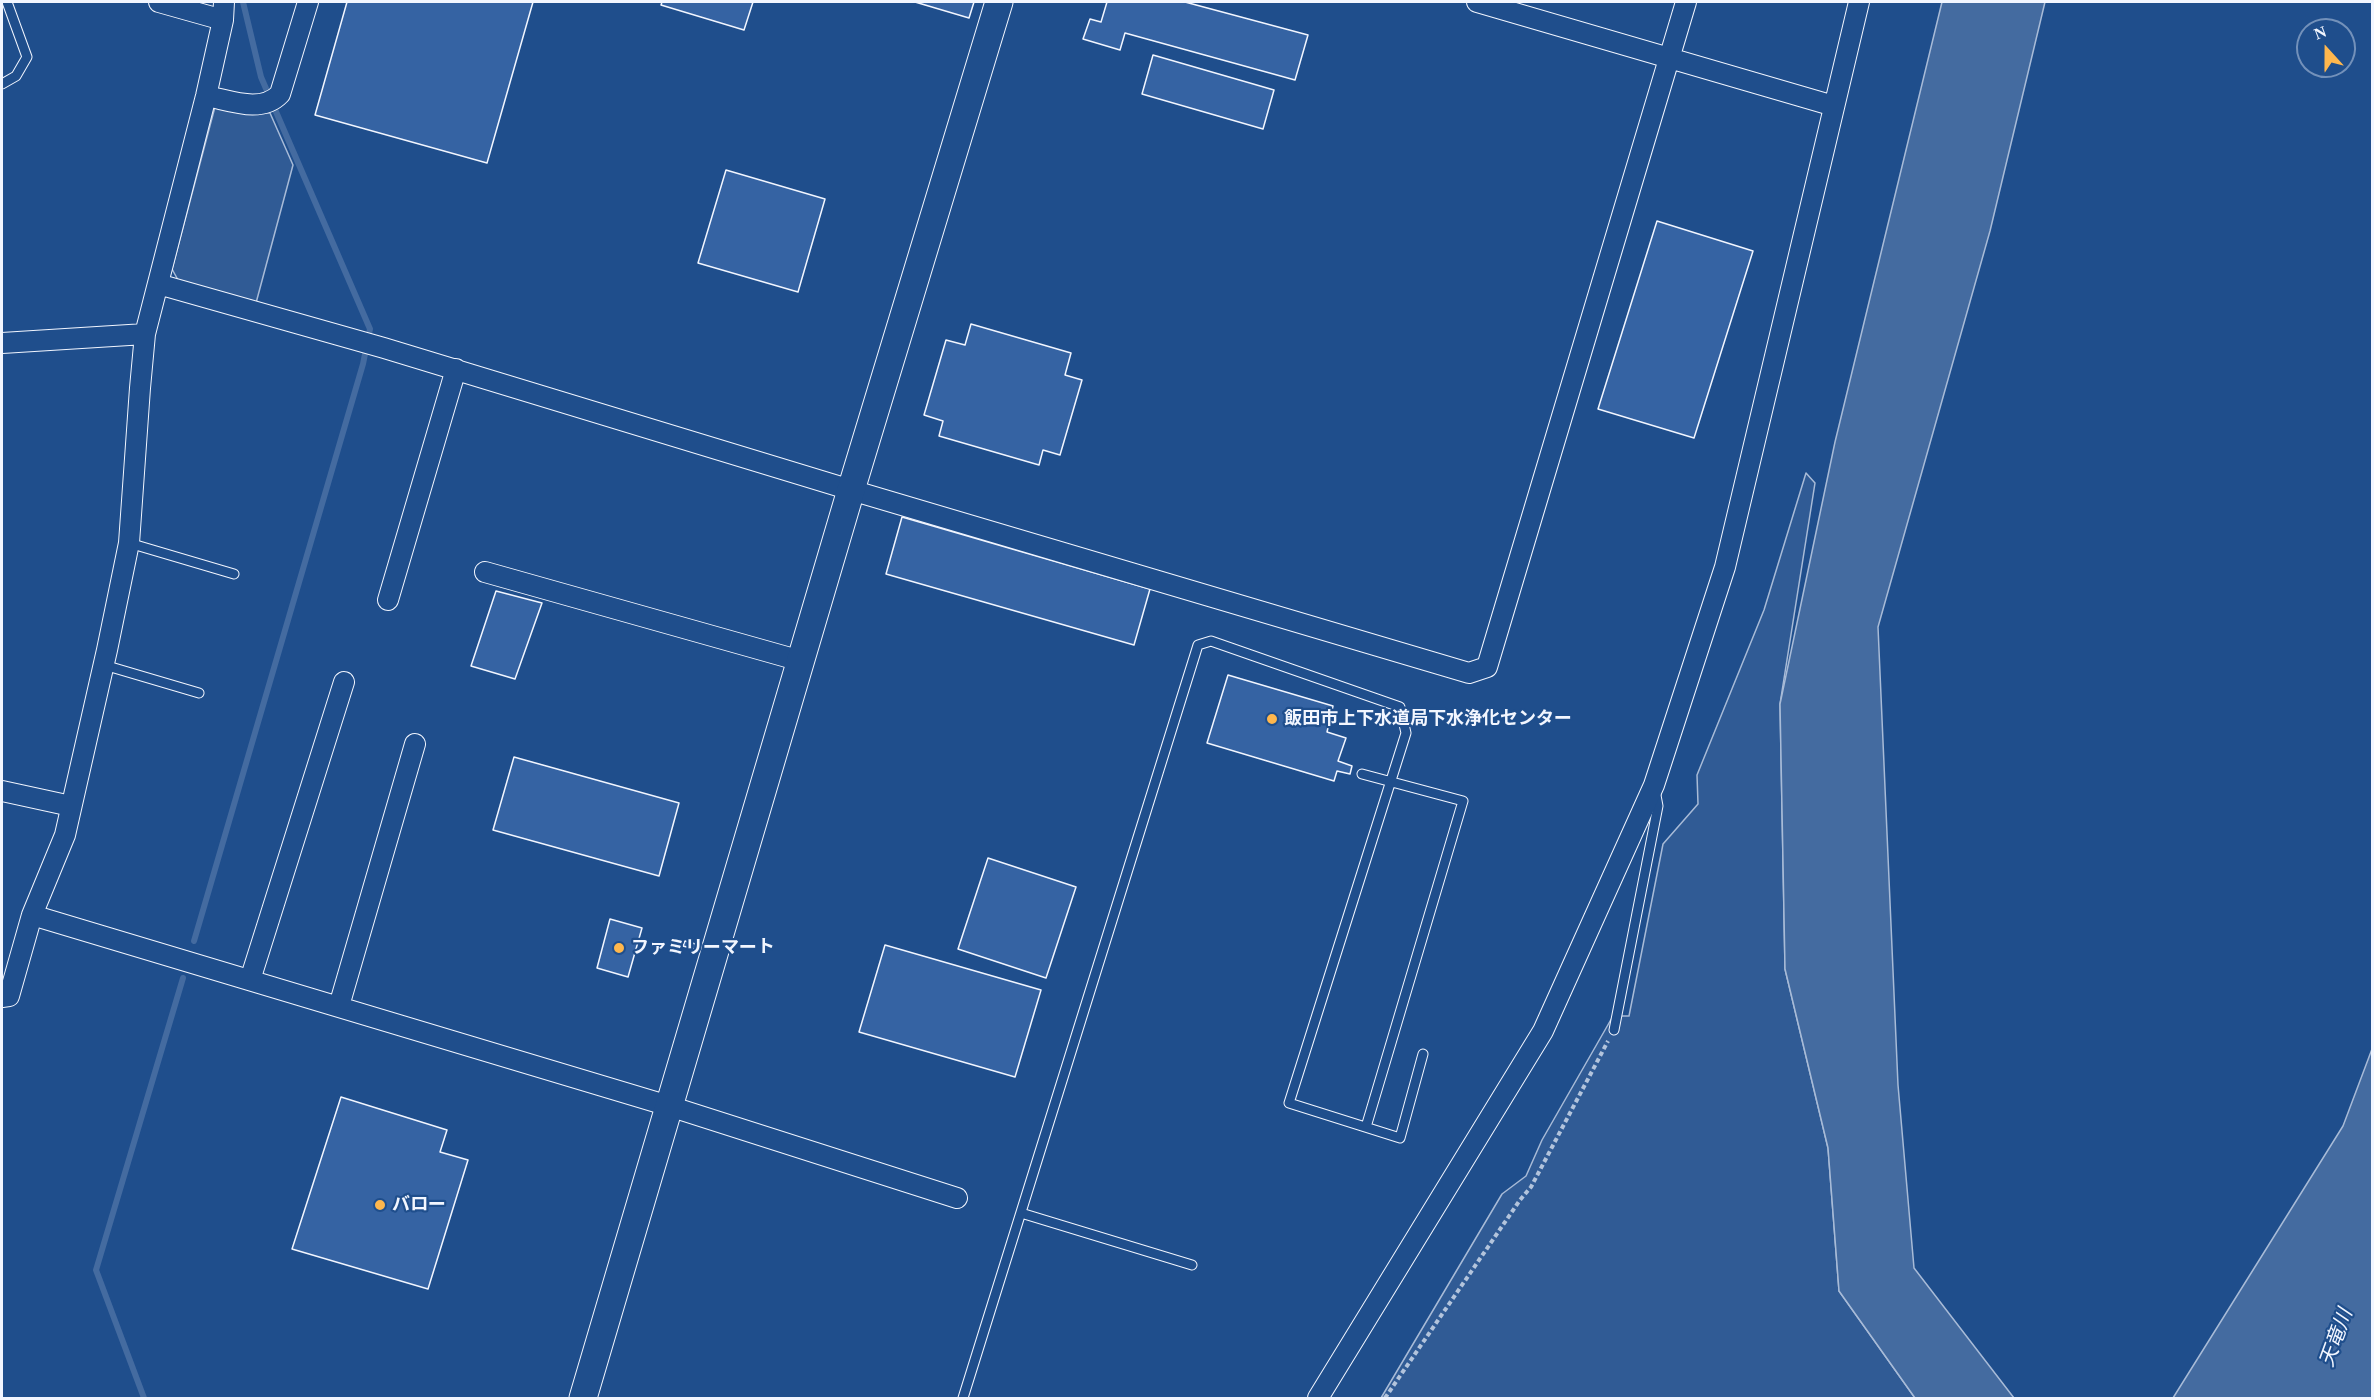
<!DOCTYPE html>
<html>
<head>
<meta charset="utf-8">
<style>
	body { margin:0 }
	#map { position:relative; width:2374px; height:1400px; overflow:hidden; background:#1f4e8c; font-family:"Times New Roman",serif }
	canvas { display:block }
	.frame { position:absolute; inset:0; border:3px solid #f2f6ff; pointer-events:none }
	.north { position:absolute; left:2296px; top:18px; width:60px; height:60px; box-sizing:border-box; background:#1f4e8c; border:2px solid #7391ba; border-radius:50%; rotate:339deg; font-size:16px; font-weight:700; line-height:24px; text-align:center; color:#f2f6ff }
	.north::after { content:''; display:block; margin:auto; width:21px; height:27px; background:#ffb74d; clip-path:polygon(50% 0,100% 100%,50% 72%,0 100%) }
</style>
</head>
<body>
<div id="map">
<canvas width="2374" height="1400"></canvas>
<div class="frame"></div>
<div class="north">N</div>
</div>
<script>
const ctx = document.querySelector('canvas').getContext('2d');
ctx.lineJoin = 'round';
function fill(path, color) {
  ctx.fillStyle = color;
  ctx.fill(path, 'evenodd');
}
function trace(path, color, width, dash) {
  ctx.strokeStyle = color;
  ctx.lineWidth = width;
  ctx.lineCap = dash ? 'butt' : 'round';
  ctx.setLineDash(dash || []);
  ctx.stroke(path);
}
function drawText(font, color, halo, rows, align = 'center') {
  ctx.font = font + ' "Times New Roman","Noto Sans JP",serif';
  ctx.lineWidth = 4.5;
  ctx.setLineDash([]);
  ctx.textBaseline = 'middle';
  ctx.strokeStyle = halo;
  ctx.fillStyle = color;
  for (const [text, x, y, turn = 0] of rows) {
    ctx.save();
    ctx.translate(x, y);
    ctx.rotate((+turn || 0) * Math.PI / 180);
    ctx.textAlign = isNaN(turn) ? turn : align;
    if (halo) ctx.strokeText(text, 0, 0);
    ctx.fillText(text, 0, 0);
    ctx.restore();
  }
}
const built = new Path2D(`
	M216,103L270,113L293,165L256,303L178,280L172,269Z
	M1806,473L1815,483L1780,704L1785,969L1828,1148L1839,1291L1915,1398H1381L1502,1194L1526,1176L1542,1140L1613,1016H1629L1663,844L1698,804L1697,775L1764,610Z`);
fill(built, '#305b95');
trace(built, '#a8bbd7', 1.5);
const water = new Path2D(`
	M1942,2H2045L1990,231L1878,627L1898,1085L1914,1268L2014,1398H1915L1839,1291L1828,1148L1785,969L1780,704L1835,442Z
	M2372,1049V1398H2173L2343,1126Z`);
fill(water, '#446ba0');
trace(water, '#a8bbd7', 1.5);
trace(new Path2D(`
	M194,941L363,364L370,329L261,77L243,2
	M144,1398L96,1270L183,978`), '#446ba0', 6);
const building = new Path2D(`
	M347,2H533L487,163L315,115Z
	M662,2H753L744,30L661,5Z
	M915,2H974L969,18Z
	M1107,2H1185L1308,35L1295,80L1125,33L1120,50L1083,39L1090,19L1101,22Z
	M1153,55L1274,90L1263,129L1142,94Z
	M726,170L825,199L798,292L698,263Z
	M1657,221L1753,251L1694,438L1598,409Z
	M971,324L1071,353L1065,375L1082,380L1060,455L1043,450L1039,465L939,436L943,421L924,415L946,340L965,345Z
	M902,517L1150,589L1134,645L886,574Z
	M496,591L542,603L515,679L471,666Z
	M1228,675L1333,706L1327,732L1346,738L1338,761L1352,766L1350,774L1337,771L1334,781L1207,743Z
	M514,757L679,803L659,876L493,830Z
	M988,858L1076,887L1046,978L958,949Z
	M610,919L642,928L628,977L597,968Z
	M685,941L699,945L698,950L683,946Z
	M885,945L1041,990L1015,1077L859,1032Z
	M341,1097L447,1130L440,1152L468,1160L428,1289L292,1249Z`);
fill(building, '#3563a3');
trace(building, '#f2f6ff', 1.5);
const lane = new Path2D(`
	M2,84L16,76L27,57L7,2
	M129,543L234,574
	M104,665L199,693
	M1362,774L1463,801L1366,1127
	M1614,1030L1658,806L1655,790
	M1021,1213L1192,1265
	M963,1398L1198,645L1211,641L1400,707L1406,733L1289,1103L1400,1138L1423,1054`);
const street = new Path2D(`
	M159,2L223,20
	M1477,2L1834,106
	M206,96C229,100 261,114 280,94L308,2
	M158,284L384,348L851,490L1469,673L1487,667L1686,2
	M2,343L145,334
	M485,572L801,661
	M388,600L456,369
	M2,791L71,806
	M32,915L669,1106L957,1198
	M250,980L344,682
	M2,997L9,996L32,915L65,835L107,650L129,543L140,388L145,334L206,96L223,20L224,2
	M339,1006L415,744
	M1318,1398L1543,1031L1654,785L1725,567L1859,2`);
const secondary = new Path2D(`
	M583,1398L851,490L999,2`);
trace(lane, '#f2f6ff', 11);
trace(street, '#f2f6ff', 22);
trace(secondary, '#f2f6ff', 29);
trace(new Path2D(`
	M1385,1398L1520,1200L1531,1187L1608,1041`), '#b3c4dc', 4, [4.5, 3]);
trace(lane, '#1f4e8c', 9);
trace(street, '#1f4e8c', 20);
trace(secondary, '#1f4e8c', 27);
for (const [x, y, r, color] of [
	[1272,719,6,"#ffb74d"],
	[619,948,6,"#ffb74d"],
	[380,1205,6,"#ffb74d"]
]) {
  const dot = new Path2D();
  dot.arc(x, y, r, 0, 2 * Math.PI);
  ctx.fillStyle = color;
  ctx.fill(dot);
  trace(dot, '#1f4e8c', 2);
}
drawText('bold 18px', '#f2f6ff', '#1f4e8c', [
	["飯田市上下水道局下水浄化センター",1284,719],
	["ファミリーマート",631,948],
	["バロー",392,1205]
], 'left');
drawText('italic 20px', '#f2f6ff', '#1f4e8c', [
	["天竜川",2337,1338,-70]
]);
</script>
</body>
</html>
